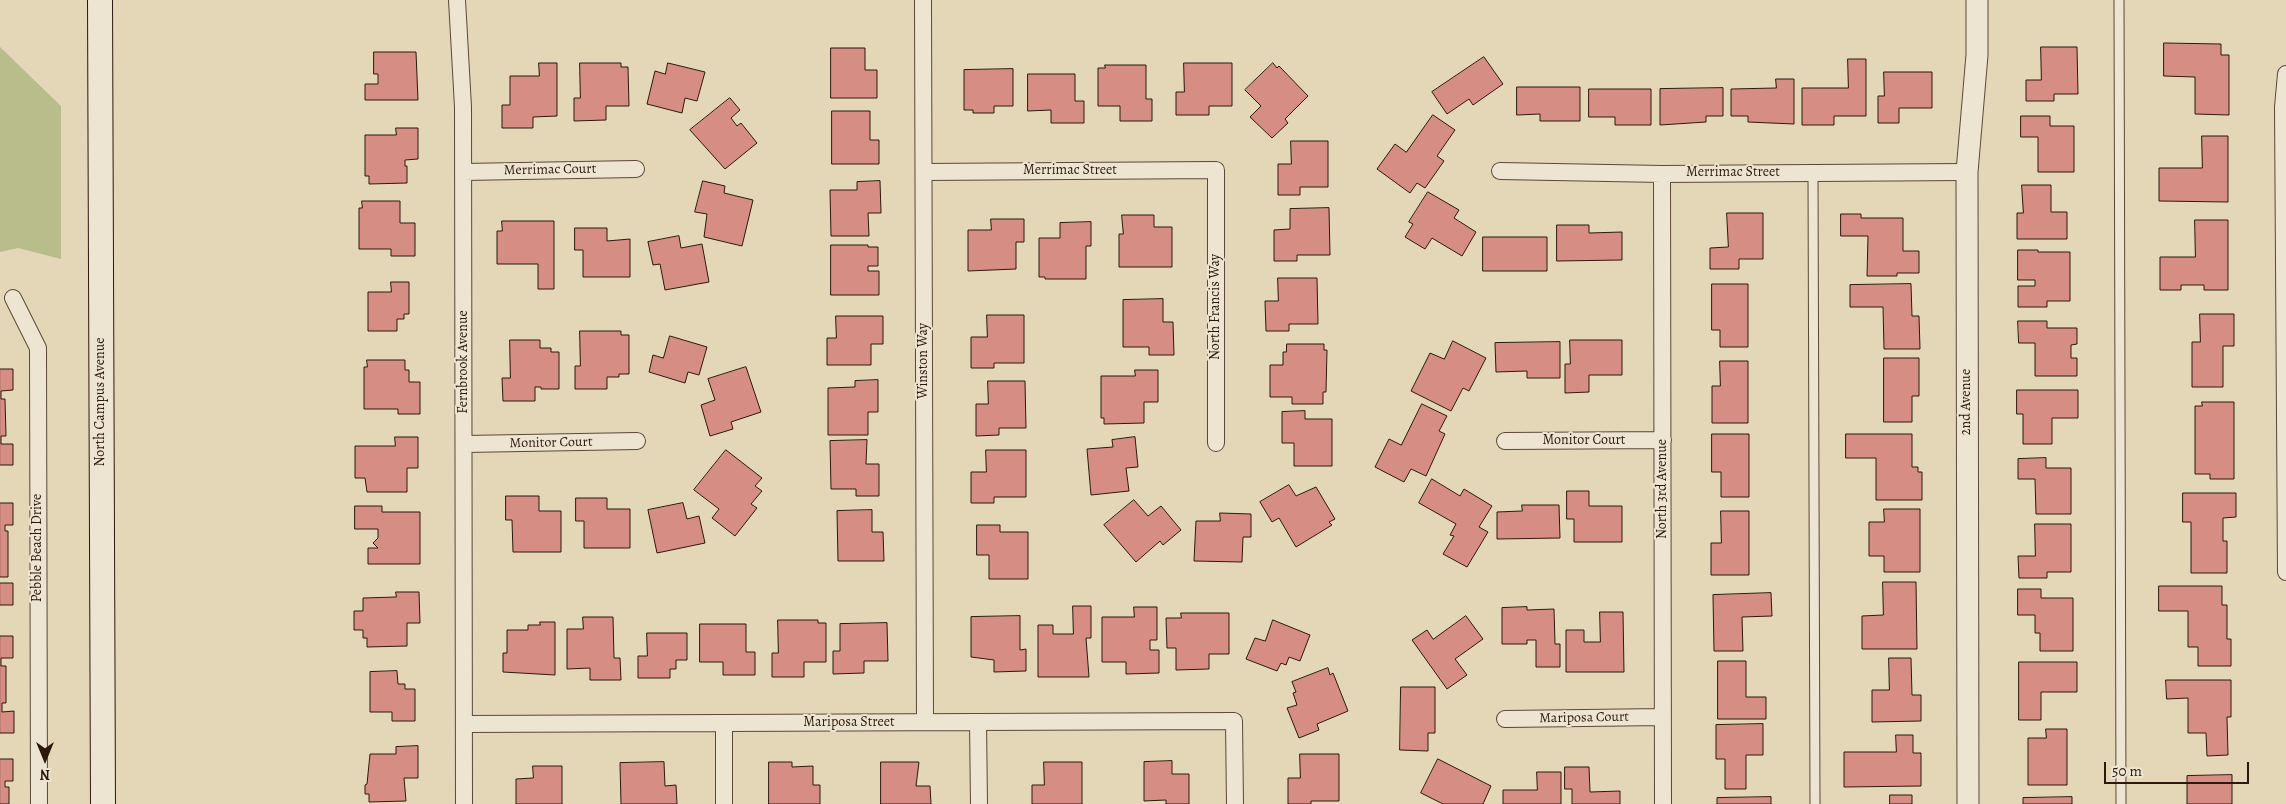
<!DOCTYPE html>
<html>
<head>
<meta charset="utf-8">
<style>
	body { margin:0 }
	#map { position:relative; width:2286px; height:804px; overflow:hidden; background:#e3d7b8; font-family:Alegreya,serif }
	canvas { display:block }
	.north { position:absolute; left:20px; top:734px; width:50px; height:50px; -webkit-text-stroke:4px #ede5d1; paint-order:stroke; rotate:180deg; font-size:14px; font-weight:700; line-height:20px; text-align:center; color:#2e180e }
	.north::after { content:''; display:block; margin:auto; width:18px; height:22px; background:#2e180e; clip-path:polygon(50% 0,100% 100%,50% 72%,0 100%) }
	.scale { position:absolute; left:2104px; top:762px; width:145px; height:22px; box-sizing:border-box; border:2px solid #2e180e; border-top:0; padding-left:6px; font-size:15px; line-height:18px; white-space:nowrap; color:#2e180e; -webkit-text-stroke:4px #ede5d1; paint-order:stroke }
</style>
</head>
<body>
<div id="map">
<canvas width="2286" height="804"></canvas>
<div class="north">N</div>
<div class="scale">50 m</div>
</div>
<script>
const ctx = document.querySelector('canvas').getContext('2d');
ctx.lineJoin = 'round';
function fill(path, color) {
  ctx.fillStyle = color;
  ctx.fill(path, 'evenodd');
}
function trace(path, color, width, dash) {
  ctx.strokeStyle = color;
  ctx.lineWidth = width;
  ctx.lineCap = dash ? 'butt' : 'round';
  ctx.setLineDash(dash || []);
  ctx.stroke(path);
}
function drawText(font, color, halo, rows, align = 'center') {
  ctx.font = font + ' Alegreya,serif';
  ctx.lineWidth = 4;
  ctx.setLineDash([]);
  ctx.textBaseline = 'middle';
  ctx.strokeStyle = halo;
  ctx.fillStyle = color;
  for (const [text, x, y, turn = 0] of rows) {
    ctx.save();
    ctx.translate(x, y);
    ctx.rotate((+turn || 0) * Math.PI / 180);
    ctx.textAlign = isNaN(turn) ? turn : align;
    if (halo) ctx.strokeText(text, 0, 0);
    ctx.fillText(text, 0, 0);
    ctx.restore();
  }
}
fill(new Path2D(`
	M0,47L61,106V259L18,248L0,252Z`), '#b9bd8b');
const building = new Path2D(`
	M2164,43L2221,44V55H2229V115L2195,114V77L2164,76Z
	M2041,47H2077L2078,94H2054V101H2026V80H2041Z
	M831,48H865V70H877V98H831Z
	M374,52H416L418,100H365V84H378V74H374Z
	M1484,57L1503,84L1473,105L1469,99L1447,114L1432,92Z
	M1848,59H1866V116H1834V125H1802V88H1848Z
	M539,63H557V116L533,117V128H502V105H510V76H539Z
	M580,63H621V67H628L629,106H606V120L574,121V98H580Z
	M668,63L705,72L697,101L685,98L682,113L647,104L655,71L665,74Z
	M1184,63H1232V106H1209V115H1176V92H1184Z
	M1273,63L1277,68L1279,66L1308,96L1285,119L1288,123L1272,138L1250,117L1261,106L1245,90Z
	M1105,65H1146V99H1152V121H1120V106H1098V68H1105Z
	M1013,69V106H994V113H973V110H964V70Z
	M1884,72H1932V108H1899V123H1878V96H1884Z
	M1028,74H1075V101H1084V123H1051V110L1028,111Z
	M1776,79H1794V124L1748,122V116H1731V89L1776,88Z
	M1517,87H1580V121H1540V114L1517,115Z
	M1723,88V116H1706V122L1660,125V89Z
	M1589,89H1651V125H1615V117H1589Z
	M730,98L740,110L731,118L737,126L741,123L757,143L725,169L690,130Z
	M832,111H870V140H879V164H832Z
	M1433,115L1455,130L1437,156L1444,161L1425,188L1417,183L1410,193L1377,169L1395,144L1406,152Z
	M2021,116H2050V126H2074V172H2038V137H2021Z
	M396,128H418V159L405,160V166H407V183L369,184V176H365V135H396Z
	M2202,136H2228V202L2159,201V168H2202Z
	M1291,141H1328V187H1300V195H1278V164H1291Z
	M703,181L725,186L724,193L753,200L742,246L704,237L707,214L695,212Z
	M880,181L881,213H868L869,236H831L830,190H857V182Z
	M2022,185H2051V212H2067V239H2017V213H2023Z
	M1428,192L1459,210L1454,218L1476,232L1462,256L1432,238L1425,249L1405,237L1413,224L1409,222Z
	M362,201H400V223H415V256H391V249H359V208H362Z
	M1329,208L1330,255H1297V261H1274V230L1290,229V209Z
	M1727,213H1763V259H1739V269H1710V248L1728,247Z
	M1841,214H1861V218H1903V251H1919V273H1897V276H1867L1868,236H1841Z
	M1122,215H1154V227H1172V267H1119V234H1123Z
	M991,219H1024V242H1016V269L968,271V230H991Z
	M2195,220H2228V290H2204V285H2181V290H2160V257H2195Z
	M502,221H554V289H538V264H497V231H502Z
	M1091,222V246H1086V279H1045V277H1039V238H1060V223Z
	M1557,225H1589V233L1622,232V260L1557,261Z
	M575,228H607V241L630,239V277H583V250H575Z
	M679,236L681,248L702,244L709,282L665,290L660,264L653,265L648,242Z
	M1483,237H1547V271H1483Z
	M831,245H868V247H878V266H868V271H879V295H831Z
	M2018,250H2038V252H2070V301H2047V307H2018V286H2035V280H2018Z
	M1278,278H1317L1318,324H1289V331H1266L1265,301H1278Z
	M391,282H409V314H404V319H397V331H368V292H391Z
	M1712,284H1748V347H1720V330H1712Z
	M1911,284L1912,316H1919L1920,349H1884L1883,307H1850V285Z
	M1163,299V322H1173L1174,355H1149V347H1123V300Z
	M2200,314H2234V346H2223V387H2192V342H2200Z
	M987,315H1024V363H994V368H971V337H987Z
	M836,316H883V344H871V365H827V338H836Z
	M2018,321H2047V328H2077V344L2071,345V358H2077V376H2035V343H2019Z
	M580,331H621V335H629V374H619V377H607V389H575V366H580Z
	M670,336L707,347L699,375L688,372L685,383L649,372L653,355L663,358Z
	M510,340H540V348H551V352H559V389H541V387H535V401H503L502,378H510Z
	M1570,340H1622V375H1589V392L1565,393V364H1570Z
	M1453,341L1486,358L1469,391L1463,388L1451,411L1411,391L1430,353L1444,359Z
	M1560,342V378H1527V371L1496,372L1495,343Z
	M1287,344H1324V350H1327L1326,392H1323V404H1292V397H1270V365H1283V352H1286Z
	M1884,358H1919V396H1912V422H1884Z
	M367,360H405V370H409V382H420V414H398V409H364V367H367Z
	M1720,361H1748V423H1712V386H1720Z
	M746,367L761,412L731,422L733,429L710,436L701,405L715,400L708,379Z
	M0,369H13V390L1,391V399H5L6,436H1V444H13V465H0Z
	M1135,370H1158V402H1144V423L1104,424V418H1101V376H1135Z
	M878,380V412H868V435H828V388L855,387V381Z
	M988,381H1025L1026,428H999V435L976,436V404H988Z
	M2017,390H2078V418H2052V444H2023V414H2017Z
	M2202,402H2234V479H2210V474H2195V406H2202Z
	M1422,404L1447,416L1439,431L1445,434L1426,476L1411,469L1404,482L1375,467L1389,439L1401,445Z
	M1305,411V419H1332V466H1294V443H1282V412Z
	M1712,434H1749V497H1721V472H1712Z
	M1846,434H1912V467H1918V472H1922V500H1876V458H1846Z
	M395,437H418V468H407V492H367L365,478H355V446H395Z
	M1135,437L1138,467L1126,468L1129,491L1091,495L1087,449L1113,447L1112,440Z
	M867,440L866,464H879V496H856V489H831L830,441Z
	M726,450L762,478L755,486L762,491L751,504L757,508L735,536L712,518L719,509L694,490Z
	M986,450H1026V497H994V503H971V472H986Z
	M2046,458V468H2071V514H2036L2035,479H2018V459Z
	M1432,479L1460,496L1464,489L1492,506L1479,527L1488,532L1467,567L1443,554L1454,536L1450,535L1456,524L1419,503Z
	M1289,485L1296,496L1316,487L1335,519L1329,522L1332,525L1296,547L1279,518L1272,522L1260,502Z
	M1567,491H1589V506H1622V542H1574V519H1567Z
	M2183,493H2236V517L2223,518V541H2227V573H2191V522H2183Z
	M506,496H539V511H561V552H513L512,520H506Z
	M576,498H607V509H630V548H584V521H576Z
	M1134,500L1148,516L1161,506L1181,530L1163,545L1160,541L1136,562L1104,525Z
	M0,503H13V525H5V531H8V577H0Z
	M683,503L687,519L699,516L705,543L657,553L648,510Z
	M1522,505H1559L1560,538L1497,539V512L1522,511Z
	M355,506H382V512H420V564H368V548H378L373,543L378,538V529H355Z
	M1884,509H1920V572H1884V556H1869V522H1884Z
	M872,510V532H883L884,561H838L837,511Z
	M1721,511H1749V575H1711V543H1721Z
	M1220,513L1251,514V537H1243L1242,562L1194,561L1196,521H1220Z
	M2035,524H2071V572H2047V578H2019L2018,556H2035Z
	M977,525H1000V532H1028V579H989V555H977Z
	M1883,582H1916L1917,649H1862V616L1883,615Z
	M0,583H13V605H0Z
	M2159,586H2222V605H2227V639H2231V666H2198V647H2188V611H2159Z
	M2018,589H2041V598H2073V651H2040V633H2035V615H2018Z
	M396,592H419L420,623H407V646L367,647V638H363V630H354V611H363V598L396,597Z
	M1771,593L1772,616L1742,617L1743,651H1714L1713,595Z
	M1073,606H1091V638H1086L1089,677H1038V625H1053V634H1073Z
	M1134,607H1157V640H1150V650H1159V673L1126,674V662H1102V617H1134Z
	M1527,607V610L1554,609L1555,644H1560V667H1536V640H1527V644H1502V608Z
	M1600,612H1623L1624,672H1566V630H1584V642H1600Z
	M1181,613H1229V654H1209V669L1176,670V648H1167L1166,618H1181Z
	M1020,616V650L1026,649V671L994,672V660L971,657V617Z
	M1466,616L1483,639L1455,659L1467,675L1447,689L1412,640L1427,630L1433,639Z
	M583,617H613L614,658H620L621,680H590V668L567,669V629H583Z
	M778,620H818V623H826V662H804V677H772V653H778Z
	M1273,620L1310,635L1300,661L1289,657L1286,665L1281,663L1277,671L1246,659L1255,638L1265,641Z
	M540,622H555V675L503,672V653H507V630H528V625H540Z
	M887,623L888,661H864V673L833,674V651H840V624Z
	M700,624H746V652H755V675H723V662H700Z
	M647,633H687V660H676V669H670V678H638V656H647Z
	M0,636H13V658H1V666H6V703H2V712L14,711V733H0Z
	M1889,658H1911L1912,695H1921V721L1872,722V690H1889Z
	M1718,661H1746V697H1766V719H1718Z
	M2019,662H2077V692H2041V720H2019Z
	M1328,668L1330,675L1333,673L1348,711L1317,724L1319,730L1299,738L1287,708L1297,705L1293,693L1296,692L1292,682Z
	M397,671L398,684H405V689H415V721H392V712H370V672Z
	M2166,680H2231V717H2227L2228,755L2207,756L2206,733H2188V698L2167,699Z
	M1401,687H1435V733H1428V751L1400,750Z
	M1763,724V755H1746V789H1725V759H1716V725Z
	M2046,729H2067V785H2028V738H2046Z
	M1896,735H1913V753H1921V786L1844,787V752H1896Z
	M418,746V778H404L406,801L369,802V794H365V785L367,784L370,754H396V747Z
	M1300,754H1339V801H1311V804H1288V778H1300Z
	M0,759H13V781H5V787H9V804H0Z
	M1438,759L1491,786L1483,804H1443L1421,793Z
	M1172,761V774H1189V804H1166V800L1144,801V762Z
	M664,762L665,786L676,785L677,804H621L620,763Z
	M769,762H792V767L813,766V785H820V804H769Z
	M881,762H919L916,786H930L931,804H881Z
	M1044,762H1082V804H1032V785H1044Z
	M533,766H562V804H516V779L533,778Z
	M1565,767H1589L1590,792L1620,791V804H1572V789H1565Z
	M1537,772H1561V804H1503V790H1537Z
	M2232,775V804H2187V776Z
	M1890,795H1912V804H1890Z
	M1771,797V804H1717V798Z
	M2072,797V804H2023V798Z`);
fill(building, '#d58d84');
trace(building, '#2e180e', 1);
const service = new Path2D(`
	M2119,0L2121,804
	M1813,173L1815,804`);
const minor = new Path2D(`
	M457,0L463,107L464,804
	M923,0L925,722
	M2286,74L2283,107L2286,572
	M1500,171L1662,174L1967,172
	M463,172L636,169
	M924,172L1216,170V443
	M1662,174L1663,804
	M13,298L38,348L39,804
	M1505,441L1663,440
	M465,444L637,441
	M1505,719L1663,717
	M978,722L979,804
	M464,724L1234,721L1235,804
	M724,724V804`);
const tertiary = new Path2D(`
	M1968,804L1967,172L1977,55V0`);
const secondary = new Path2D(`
	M100,0L103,804`);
trace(service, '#5b4838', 11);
trace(minor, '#5b4838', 18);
trace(tertiary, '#5b4838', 23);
trace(secondary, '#2e180e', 26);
trace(service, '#ede5d1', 9);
trace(minor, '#ede5d1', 16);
trace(tertiary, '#ede5d1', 21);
trace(secondary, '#ede5d1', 24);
drawText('14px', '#2e180e', '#ede5d1', [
	["Merrimac Court",550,170,-1],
	["Merrimac Street",1070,171],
	["Merrimac Street",1733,173],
	["North Francis Way",1216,307,-90],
	["Winston Way",924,361,-90],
	["Fernbrook Avenue",464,362,-90],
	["North Campus Avenue",101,402,-90],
	["2nd Avenue",1967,402,-90],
	["Monitor Court",1584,441],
	["Monitor Court",551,443,-1],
	["North 3rd Avenue",1663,489,-90],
	["Pebble Beach Drive",38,548,-90],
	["Mariposa Court",1584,718,-1],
	["Mariposa Street",849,723]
]);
</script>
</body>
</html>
